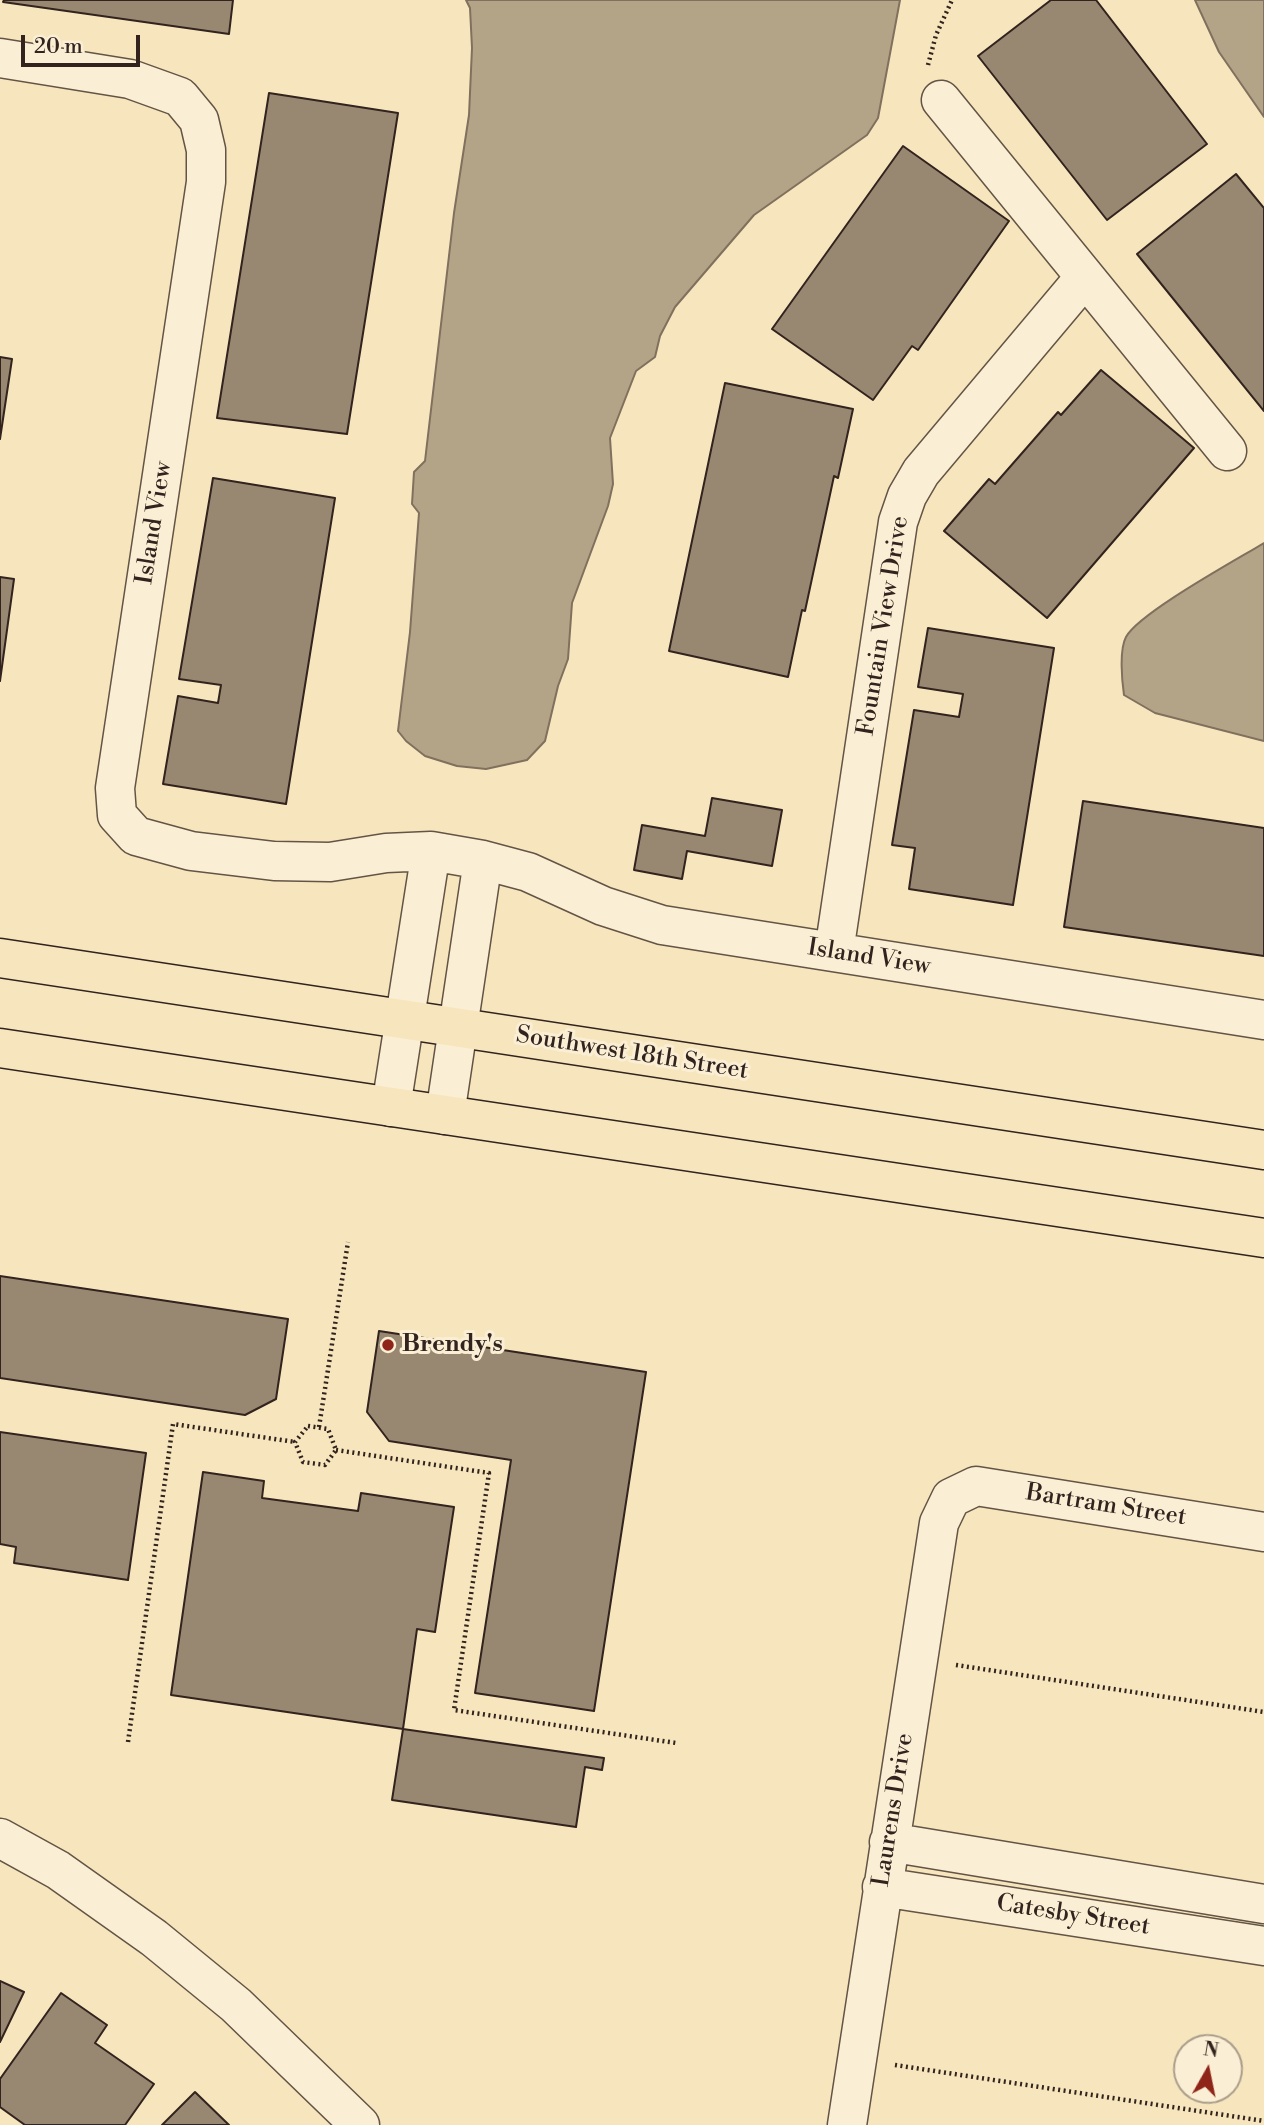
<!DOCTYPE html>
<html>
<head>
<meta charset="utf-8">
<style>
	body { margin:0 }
	#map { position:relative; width:1264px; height:2125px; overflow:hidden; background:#f7e6bd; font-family:"Libre Bodoni",serif }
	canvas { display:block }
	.north { position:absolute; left:1173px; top:2034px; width:70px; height:70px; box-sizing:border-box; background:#faefd4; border:2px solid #aa9d8b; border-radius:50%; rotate:9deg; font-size:19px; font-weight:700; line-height:28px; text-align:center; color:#32231e }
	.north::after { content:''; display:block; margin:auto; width:24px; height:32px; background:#8f2418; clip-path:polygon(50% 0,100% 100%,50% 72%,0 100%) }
	.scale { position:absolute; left:21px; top:35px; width:119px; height:32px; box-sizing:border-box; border:4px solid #32231e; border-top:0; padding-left:9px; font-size:21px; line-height:24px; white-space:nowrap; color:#32231e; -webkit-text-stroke:5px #faefd4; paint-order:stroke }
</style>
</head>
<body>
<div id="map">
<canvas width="1264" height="2125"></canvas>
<div class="north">N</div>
<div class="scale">20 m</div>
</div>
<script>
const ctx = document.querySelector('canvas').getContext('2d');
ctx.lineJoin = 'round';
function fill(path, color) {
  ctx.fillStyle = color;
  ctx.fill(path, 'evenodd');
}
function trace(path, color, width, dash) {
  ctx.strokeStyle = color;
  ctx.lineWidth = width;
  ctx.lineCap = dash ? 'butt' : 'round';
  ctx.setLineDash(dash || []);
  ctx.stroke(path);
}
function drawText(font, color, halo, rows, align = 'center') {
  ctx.font = font + ' "Libre Bodoni",serif';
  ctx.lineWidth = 6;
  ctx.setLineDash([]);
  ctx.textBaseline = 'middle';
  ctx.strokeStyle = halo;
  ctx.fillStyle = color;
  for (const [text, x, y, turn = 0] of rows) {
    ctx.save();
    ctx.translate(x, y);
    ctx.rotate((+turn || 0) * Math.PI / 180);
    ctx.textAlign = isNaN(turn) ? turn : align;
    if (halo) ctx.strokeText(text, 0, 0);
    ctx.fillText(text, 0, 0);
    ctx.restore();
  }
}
const water = new Path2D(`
	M466,0H900L878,118L867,135L754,215L675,307L660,336L655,357L636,371L610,438L613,484L608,506L572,603L568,659L558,686L545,741L527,760L486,769L457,766L425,756L406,741L398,731L410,632L419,513L412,504L414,472L425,461L454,213L469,115L472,48L470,8Z
	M1195,0H1264V117L1219,52Z
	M1264,543V741L1155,713L1124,695C1122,681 1119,650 1126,637C1139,613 1236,560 1264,543Z`);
fill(water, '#b4a487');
trace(water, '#80705d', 2);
const building = new Path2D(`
	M4,0H233L229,34L3,2Z
	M1051,0H1096L1207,144L1107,220L978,56Z
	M269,93L398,113L347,434L217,418Z
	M903,146L1009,221L918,350L912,346L873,400L772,329Z
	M1236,174L1264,208V411L1137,254Z
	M0,357L12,359L0,439Z
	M1101,370L1194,448L1047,618L944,531L989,479L995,484L1058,412L1061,415Z
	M725,383L853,409L838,478L834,476L805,611L802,610L788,677L669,651Z
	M213,478L335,498L286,804L163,784L178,696L218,703L221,685L179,679Z
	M0,577L14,579L0,681Z
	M928,628L1054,648L1013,905L909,889L915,848L892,845L914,710L959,717L963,694L918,687Z
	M712,798L782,810L772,866L687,851L682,879L634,870L642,825L705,836Z
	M1083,801L1264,828V956L1064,927Z
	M0,1276L288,1319L276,1399L245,1415L0,1378Z
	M379,1331L646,1372L594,1711L475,1693L511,1460L389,1441L367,1412Z
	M0,1432L146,1453L128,1580L14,1563L16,1547L0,1544Z
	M203,1472L264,1481L262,1498L358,1511L361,1493L454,1507L435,1632L417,1629L403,1729L171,1695Z
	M403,1729L604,1758L602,1770L585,1767L576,1827L392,1800Z
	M0,1981L24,1992L0,2042Z
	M61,1993L107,2025L95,2043L154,2084L125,2125H25L0,2107V2079Z
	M195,2092L229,2125H162Z`);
fill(building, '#988871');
trace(building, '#32231e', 2);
const minor = new Path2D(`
	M0,58L130,79L180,97L199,120L206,150V182L115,788L117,815L136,836L191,851L274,861L330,862L386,853L431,851L483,860L528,872L603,906L662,925L1264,1020
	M941,100L1227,451
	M834,952L898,522L907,496L921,472L1085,277
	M391,1107L431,851
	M445,1115L483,860
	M0,1838L58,1870L154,1938L236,2005L360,2125
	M889,1842L1264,1904
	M882,1887L1264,1946
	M847,2125L939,1523L951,1498L976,1486L1264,1532`);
const major = new Path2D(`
	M0,958L1264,1150
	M0,1048L1264,1238`);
trace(minor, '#635446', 41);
trace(major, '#32231e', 41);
trace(new Path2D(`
	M928,65L936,35L952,0
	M308,1426L328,1429L336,1450L325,1465L303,1462L295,1442Z
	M319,1427L348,1242
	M336,1450L489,1473L454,1710L676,1743
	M956,1665L1264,1712
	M128,1742L173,1424L295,1442
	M895,2065L1264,2121`), '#32231e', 4.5, [2, 3.5]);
trace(minor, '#faefd4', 38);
trace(major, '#f7e6bd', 38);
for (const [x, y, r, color] of [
	[388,1345,7,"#8f2418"]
]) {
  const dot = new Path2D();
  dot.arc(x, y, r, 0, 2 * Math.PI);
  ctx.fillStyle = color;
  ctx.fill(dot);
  trace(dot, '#faefd4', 2.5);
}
drawText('24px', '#32231e', '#faefd4', [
	["Island View",155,523,-81],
	["Fountain View Drive",884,626,-81],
	["Island View",869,958,9],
	["Southwest 18th Street",632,1054,9],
	["Bartram Street",1106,1506,9],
	["Laurens Drive",894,1810,-81],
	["Catesby Street",1073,1916,9]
]);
drawText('bold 24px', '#32231e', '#faefd4', [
	["Brendy's",402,1345]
], 'left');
</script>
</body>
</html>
